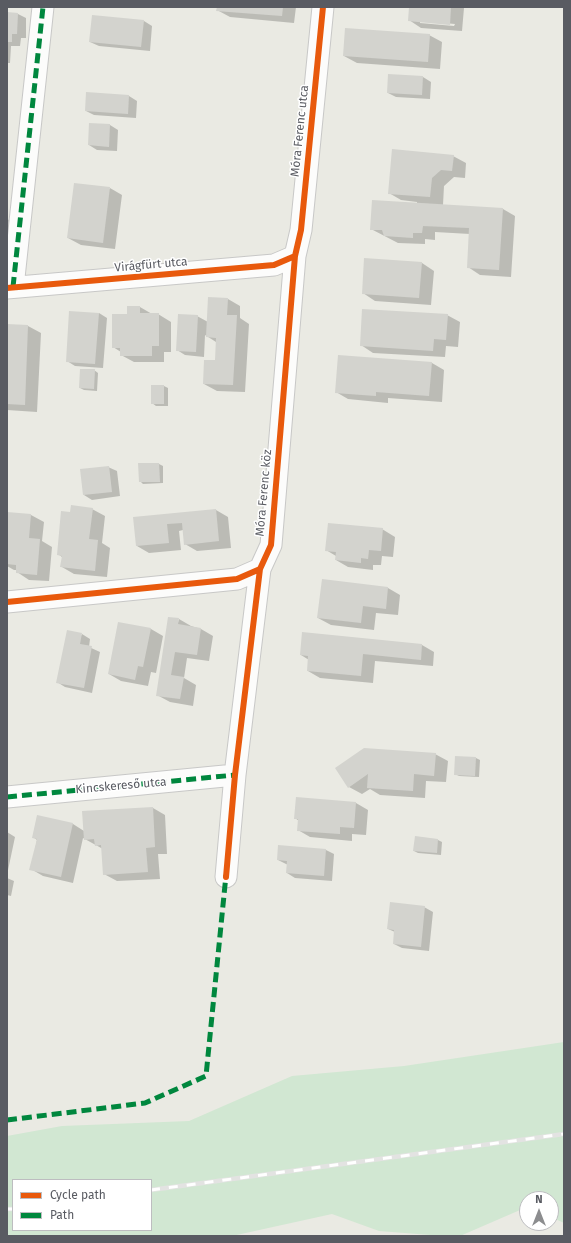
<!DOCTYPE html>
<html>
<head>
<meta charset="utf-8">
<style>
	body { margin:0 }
	#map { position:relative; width:571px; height:1243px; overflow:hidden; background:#eaeae3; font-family:"Fira Sans",sans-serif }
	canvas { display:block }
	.frame { position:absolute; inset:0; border:8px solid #595b62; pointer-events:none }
	.legend { position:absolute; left:12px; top:1179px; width:140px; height:52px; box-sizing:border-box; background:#fff; border:1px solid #bdbdc0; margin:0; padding:5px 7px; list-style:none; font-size:12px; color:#595b62 }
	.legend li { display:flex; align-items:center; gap:8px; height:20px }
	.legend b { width:20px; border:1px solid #bdbdc0 }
	.north { position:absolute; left:519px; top:1191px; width:40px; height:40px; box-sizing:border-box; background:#fff; border:1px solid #bdbdc0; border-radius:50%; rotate:0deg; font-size:11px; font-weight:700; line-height:16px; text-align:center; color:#595b62 }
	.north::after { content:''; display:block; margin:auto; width:14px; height:18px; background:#8c8d8f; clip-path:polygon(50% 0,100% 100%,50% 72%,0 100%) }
</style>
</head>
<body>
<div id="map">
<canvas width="571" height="1243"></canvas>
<div class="frame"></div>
<ul class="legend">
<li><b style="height:5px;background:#e8590c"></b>Cycle path</li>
<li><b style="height:5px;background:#00873e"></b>Path</li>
</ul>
<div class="north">N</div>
</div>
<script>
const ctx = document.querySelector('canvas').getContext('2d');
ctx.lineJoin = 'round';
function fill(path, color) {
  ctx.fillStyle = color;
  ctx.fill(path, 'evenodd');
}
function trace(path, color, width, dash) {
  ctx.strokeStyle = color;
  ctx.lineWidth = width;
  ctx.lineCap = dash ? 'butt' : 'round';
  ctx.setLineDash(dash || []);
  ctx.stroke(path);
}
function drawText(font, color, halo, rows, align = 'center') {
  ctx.font = font + ' "Fira Sans",sans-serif';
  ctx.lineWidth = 3;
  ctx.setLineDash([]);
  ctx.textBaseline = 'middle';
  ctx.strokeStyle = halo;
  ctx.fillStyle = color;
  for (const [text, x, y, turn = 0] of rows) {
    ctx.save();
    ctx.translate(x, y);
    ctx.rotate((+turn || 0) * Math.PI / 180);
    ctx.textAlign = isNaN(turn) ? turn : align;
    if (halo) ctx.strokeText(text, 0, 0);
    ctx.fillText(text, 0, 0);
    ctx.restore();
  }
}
fill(new Path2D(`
	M564,1042V1223L551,1217V1199H527V1207L460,1236H443L379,1231L332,1214L232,1236H7V1136L62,1126L189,1121L292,1076L404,1066ZM13,1180H151V1230H13Z`), '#d1e7d2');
fill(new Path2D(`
	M218,7H296L294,23L230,17L217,10Z
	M410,7H463L464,8L462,31L421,28L409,20ZM420,21L455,24L454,26L420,23Z
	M7,13L18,14L26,18V38H21L20,46H11L10,63H7Z
	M144,21L152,26L150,51L99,46L90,42Z
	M429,35L442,42L440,69L357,63L344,56Z
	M423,77L431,82L430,99L396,97L388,93Z
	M129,96L137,101L136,118L94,115L86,111Z
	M90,124L110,125L118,130L117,151L97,150L89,145Z
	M453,156L466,163L465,178L454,177L444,186L443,205L503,209L515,216L511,277L480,275L468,267L470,234L435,232V240L425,239V244L398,243L371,229L417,203V202L401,200L389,193Z
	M110,188L122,195L115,249L81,245L68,238Z
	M7,219L9,220L7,238Z
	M422,263L434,271L431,305L375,301L363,293Z
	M228,299L240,306V318L249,324L245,392L217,391L204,384L216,361V342L205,335L204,357L185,355L177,350L197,316L208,322Z
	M140,307L152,314H158L171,322V352H164V362H134L121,355V352L113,347L128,315Z
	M99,313L107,318L103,368L75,366L67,361Z
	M447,315L460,322L458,347L446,346L445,357L373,353L361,345Z
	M7,325L28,326L41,333L37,412L7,410Z
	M339,356L432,363L444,370L442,402L388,398V403L348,399L336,392Z
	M94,370L98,373L97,391L84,390L80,388Z
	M152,386H164L168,388V406H156L152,403Z
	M139,464H159L163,466V483L143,484L140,481Z
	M108,467L117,471L120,496L92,500L84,495Z
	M92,509L105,516L102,543L110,548L107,577L74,574L62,567V557L58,554L71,513Z
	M216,510L228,517L231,548L197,551L185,544L183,530L179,531L181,550L149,553L137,546L134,518Z
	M7,513L31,515L44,522L42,541L52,547L49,581L29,580L17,572V570H14L7,566Z
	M382,529L395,537L393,557L382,556L381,565H373V570L348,567L336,560V556L326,550Z
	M388,588L400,595L398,615L376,613L374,630L331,625L318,618Z
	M179,619L191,626L201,629L213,636L209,661L187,658L184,678L196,685L193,706L170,702L157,695Z
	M119,623L151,629L163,636L156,673L151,672L148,686L121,681L109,674Z
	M82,634L90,639L89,647L100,652L92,693L65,687L57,682Z
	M422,645L434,652L433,666L375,661L373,683L320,678L308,671L309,660L301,655Z
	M435,754L448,761L446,782L426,781L425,798L380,795L370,789L362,794L349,787L336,768Z
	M476,758L480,760L479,777L459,776L455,774Z
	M356,803L368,810L366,835L352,834V841L310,837L298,830L299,821L295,818Z
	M153,808L165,815L167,854H158L160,879L117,881L104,874L103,849L83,838L73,883L43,876L31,869L37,840L33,837L73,824L84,831Z
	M7,832L15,837L7,875Z
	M438,840L442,842L441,855L418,853L414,851Z
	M326,850L334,854L332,881L295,878L287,873L288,865L278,860Z
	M7,878L14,881L11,896L7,895Z
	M424,907L433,912L429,951L402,948L394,944L395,932L388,929Z`), '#0003');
fill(new Path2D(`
	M217,7H283L282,16L216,11Z
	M409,7H451L450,25L408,21Z
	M7,12L18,13L17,34H12V42H7Z
	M92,15L144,20L141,47L89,42Z
	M345,28L430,34L428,62L343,56Z
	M388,74L423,76L422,95L387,93Z
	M86,92L129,95L128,114L85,111Z
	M89,123L110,124L109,147L88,145Z
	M392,149L454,155L452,171L441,170L432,178L430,197L388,194Z
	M74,183L110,187L103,243L67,238Z
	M372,200L503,208L499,270L467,268L469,228L423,226L422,233H413V238L384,236L382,230H370Z
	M364,258L422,262L419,298L362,294Z
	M208,297L228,298L227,315H237L233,385L203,384L204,360H215L216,338L206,337Z
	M127,306H140V313H159V346H152V356H120V348H112V314H127Z
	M362,309L448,314L446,340L434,339L433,351L360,346Z
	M69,311L99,313L95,364L66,362Z
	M178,314L198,315L196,352L176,351Z
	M7,324L28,325L25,405L7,404Z
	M338,355L432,362L429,396L376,392V396L335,393Z
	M80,369H95L94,389L79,388Z
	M151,385H164V404H151Z
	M138,463H159L160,482H139Z
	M109,466L112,492L83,495L80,469Z
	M71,505L93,508L89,539L98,540L95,571L60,567L62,556L57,555L61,511L70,512Z
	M216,509L219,541L184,545L182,523L167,524L169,543L136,546L133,517Z
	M7,512L31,514L29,538L40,539L37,575L16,573V565L7,564Z
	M328,523L383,528L381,551L369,550L368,559L361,558V563L335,560L336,552L325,551Z
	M322,579L388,587L386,609L363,606L361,623L317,618Z
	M168,617L179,618L178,624L201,628L197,655L175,652L171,675L184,677L180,699L156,696Z
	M118,622L151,628L143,667L138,666L135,680L108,674Z
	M67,630L82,633L80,644L92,646L84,688L56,683Z
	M302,632L422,644L421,660L363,654L361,676L307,671L308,656L300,655Z
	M364,748L436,753L434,776L414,774L413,791L367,788L368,774L348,788L335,768Z
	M455,756L476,757L475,776L454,775Z
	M296,797L356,802L354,828L340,827V834L297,831L298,819H294Z
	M153,807L155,847L146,848L148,872L103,875L101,845L95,846L94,839L84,840L82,811Z
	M37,815L73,823L61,877L29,870L37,839L32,838Z
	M415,836L438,839L437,853L413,851Z
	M278,845L326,849L324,876L286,873L287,861L277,860Z
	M390,902L425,906L421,947L393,944L394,930L387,929Z`), '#d3d3ce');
const minor = new Path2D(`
	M13,287L43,7
	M7,288L274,265L295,256
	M7,602L237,579L260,569L271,545L295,256L301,230L323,7
	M7,797L235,775
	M226,877L235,775L260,569`);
trace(minor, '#c8c8c7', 23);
trace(minor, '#fcfcfb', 21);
const rail = new Path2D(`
	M151,1190L564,1134
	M7,1209H13`);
trace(rail, '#e3e3e2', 4.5);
trace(rail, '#fff', 3, [9]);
trace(new Path2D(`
	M13,287L43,7
	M7,797L235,775
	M7,1120L145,1103L206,1076L226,875
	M303,1236V1235`), '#00873e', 5, [10, 5]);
trace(new Path2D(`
	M7,288L274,265L295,256
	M7,602L237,579L260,569L271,545L295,256L301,230L323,7
	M226,877L235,775L260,569`), '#e8590c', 6);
drawText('12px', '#595b62', '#fff', [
	["Móra Ferenc utca",300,131,-84],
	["Virágfürt utca",151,265,-5],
	["Móra Ferenc köz",264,493,-85],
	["Kincskereső utca",121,786,-5]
]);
</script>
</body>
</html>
